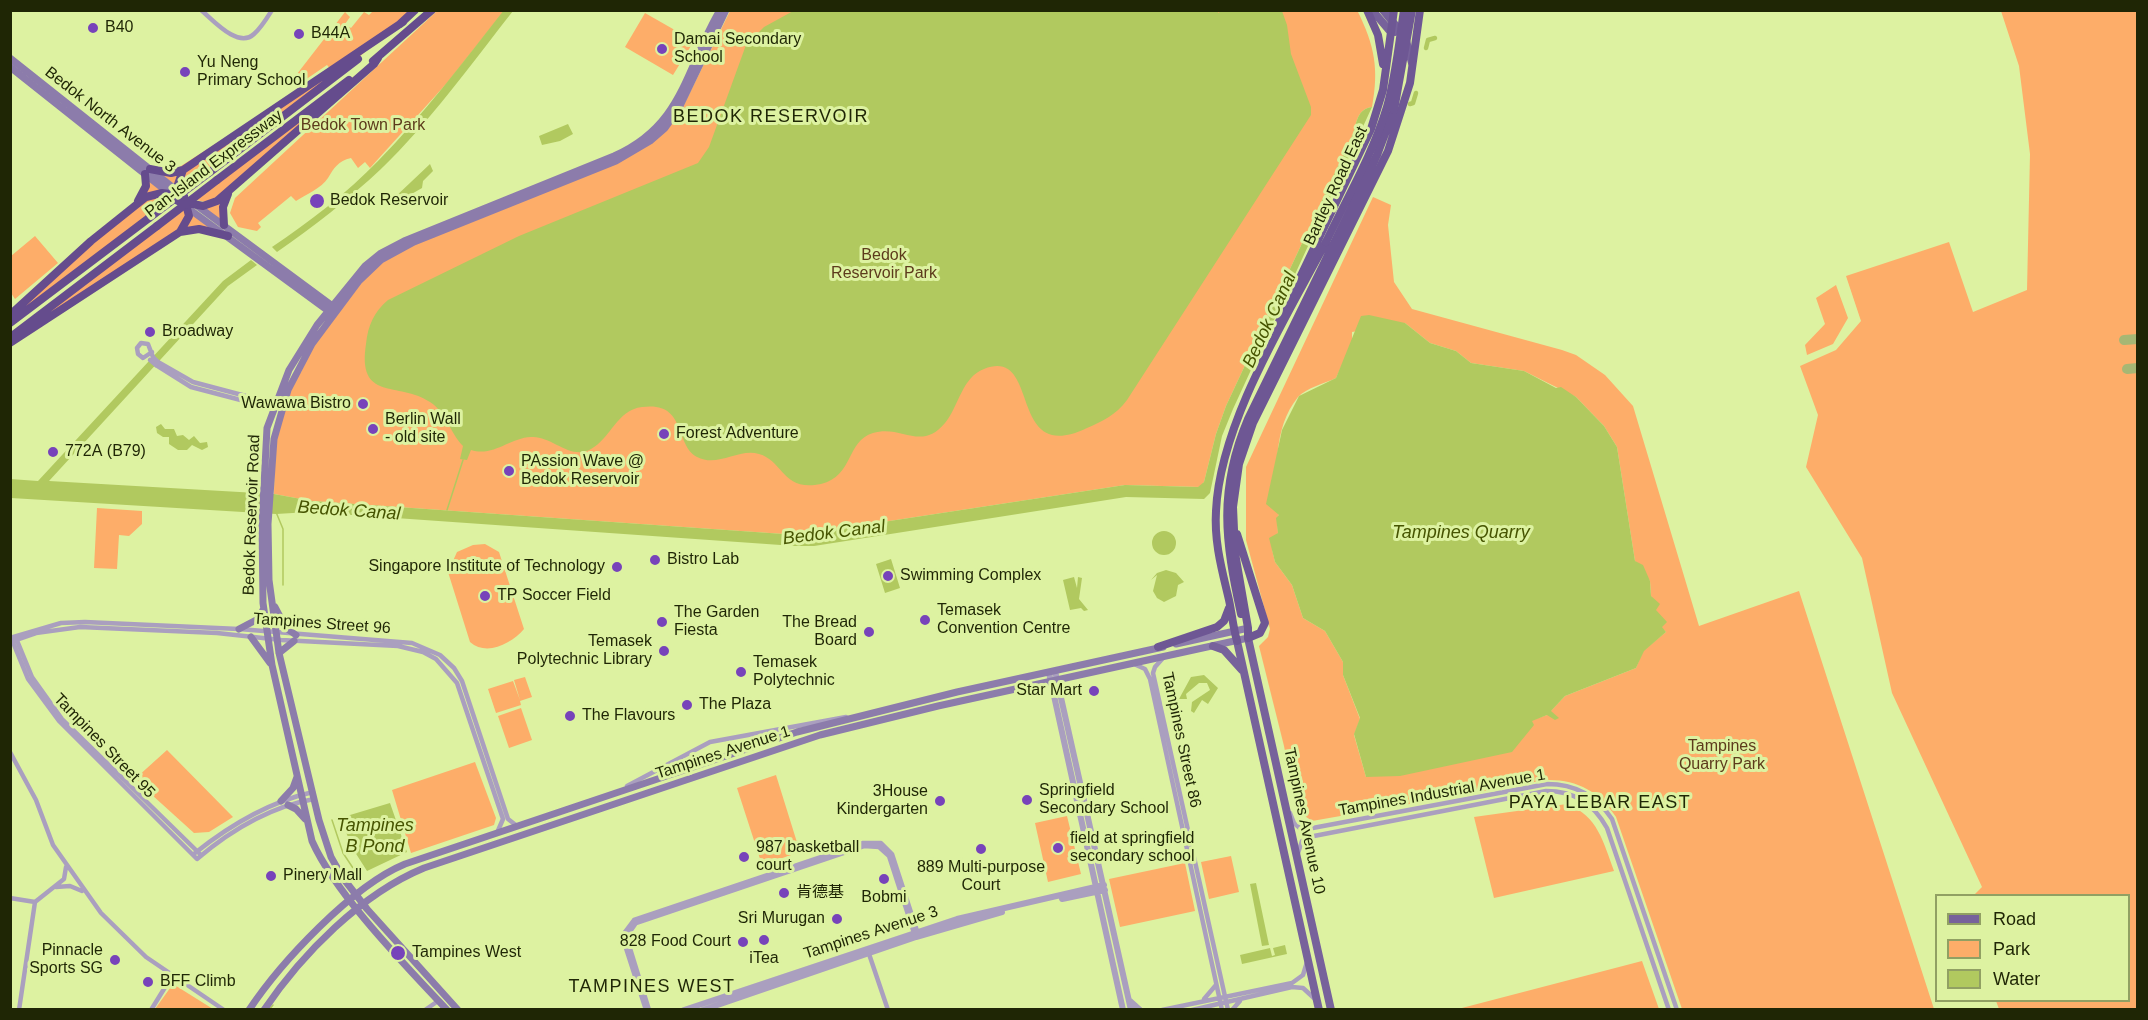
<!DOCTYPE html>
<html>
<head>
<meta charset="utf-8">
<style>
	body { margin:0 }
	#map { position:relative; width:2148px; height:1020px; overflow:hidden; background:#ddf2a1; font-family:Arial,sans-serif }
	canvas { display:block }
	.frame { position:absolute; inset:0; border:12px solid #1f2605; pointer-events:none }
	.legend { position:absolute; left:1935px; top:894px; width:195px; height:108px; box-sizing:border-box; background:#ddf2a1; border:2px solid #91a063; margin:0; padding:8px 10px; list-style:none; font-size:18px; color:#1f2605 }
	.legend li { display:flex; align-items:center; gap:12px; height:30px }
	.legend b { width:30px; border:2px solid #91a063 }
</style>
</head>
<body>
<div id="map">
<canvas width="2148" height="1020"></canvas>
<div class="frame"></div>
<ul class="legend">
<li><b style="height:8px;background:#77629b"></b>Road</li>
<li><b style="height:16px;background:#fdad69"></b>Park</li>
<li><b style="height:16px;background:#b1c95f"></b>Water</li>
</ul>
</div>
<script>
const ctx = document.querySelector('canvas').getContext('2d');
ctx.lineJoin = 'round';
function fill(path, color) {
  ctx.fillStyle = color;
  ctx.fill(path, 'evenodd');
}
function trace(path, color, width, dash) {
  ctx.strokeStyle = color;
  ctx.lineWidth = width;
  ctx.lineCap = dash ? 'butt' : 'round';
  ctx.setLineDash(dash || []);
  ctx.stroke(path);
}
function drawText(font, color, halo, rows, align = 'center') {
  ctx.font = font + ' Arial,"Noto Sans SC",sans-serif';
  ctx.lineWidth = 6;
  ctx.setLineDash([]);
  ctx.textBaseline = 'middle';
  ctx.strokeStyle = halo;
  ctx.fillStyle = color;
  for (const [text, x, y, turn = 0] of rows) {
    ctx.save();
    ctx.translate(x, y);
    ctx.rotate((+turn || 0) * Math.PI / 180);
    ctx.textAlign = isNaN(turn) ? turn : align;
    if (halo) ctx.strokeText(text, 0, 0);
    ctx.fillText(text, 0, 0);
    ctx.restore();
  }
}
fill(new Path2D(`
	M1357,10C1375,46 1379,69 1372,107C1357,109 1357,122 1353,134L1226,406L1216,434L1204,482L1200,487L1125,485L798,535L312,501L274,494L275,439L295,377L301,372L314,344L370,271L403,249L619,162L681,111L730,11Z
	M373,11H414L359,57L184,191L156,171L170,173L331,70L327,65L305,80L297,74L345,12L350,17L345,24L351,28L364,12L369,15Z
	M437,11H504L447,83L370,168L365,162L358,168L351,158C338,161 334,168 328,178C322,188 305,195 296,201L291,196L258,223L261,227L257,231L238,227L230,213L235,198Z
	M2001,11H2137V1009H1999L1996,1001L2128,1000V896L1974,895L1982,887L1892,693L1862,558L1806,467L1818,415L1800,366L1836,350L1861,321L1846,276L1949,242L1973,312L2027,290L2030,154L2019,66Z
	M645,13L694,41L673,75L625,47Z
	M377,59L226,197L224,225L206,213L205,202L193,199Z
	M147,179L172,200L11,323L34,295L135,206Z
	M1373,197L1391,205L1388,225L1394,282L1412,309L1562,350L1576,355L1605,375L1633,406L1699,626L1799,591L1934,1009H1682L1616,817C1599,791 1576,779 1546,780L1312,821L1296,810L1284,746L1259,646L1268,637L1270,629L1246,540V467ZM1405,323L1430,343L1456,351L1471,363L1524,371L1576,397L1604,426L1617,447L1635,561L1650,581L1651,596L1661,627L1666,632L1643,651L1636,668L1565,696L1547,715L1366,777L1354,735L1360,719L1343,675V662L1325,631L1303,618L1292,585L1275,562L1272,549L1278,533L1277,518L1279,515L1277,511C1277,474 1272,429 1298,397C1306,388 1326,383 1336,378L1352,343V332Z
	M181,208L188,209L227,236L189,229L11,337Z
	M35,236L58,263L15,299L11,293V256Z
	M1836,285L1848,318L1833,344L1807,355L1805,345L1825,324L1816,298Z
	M97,508L142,511V524L129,536L119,535L117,569L94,568Z
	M485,544L499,552L524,629C512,643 487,657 470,642L448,572L457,552L473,545Z
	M525,677L532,697L520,701L521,705L496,713L488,689L513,681L520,700L514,680Z
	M521,708L532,740L509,748L498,716Z
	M167,750L233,817L209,832L194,833L141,785L136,778Z
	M475,762L496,818L494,825L411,853L392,790Z
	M776,775L800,852L762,865L737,788Z
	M1567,804C1598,816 1603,842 1614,871L1494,898L1474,817Z
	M1067,816L1081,874L1048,882L1035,823Z
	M1231,856L1239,892L1209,899L1201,862Z
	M1185,863L1195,911L1120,927L1109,879Z
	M1642,961L1659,1009H1458Z
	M173,984L213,1009H155Z`), '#fdad69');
fill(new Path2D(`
	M504,10L513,11C472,63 429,123 381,169C349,199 313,227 277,252L272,247C309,222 347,193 378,161C424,114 463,62 504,10Z
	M795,10H1215L1219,13L1220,10L1282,11L1287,25L1291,54L1311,107V115L1127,400C1116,415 1103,421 1087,428C1006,467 1042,346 984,369C962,377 959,406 945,423C921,452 901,424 873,433C846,441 854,476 821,484C782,492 784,461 759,454C738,448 718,468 697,457C674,444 687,401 642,407C617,410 611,438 591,449C571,461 551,435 531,437C509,438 494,457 471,450L467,460L460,459L463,446C450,433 446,412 430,402C398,381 357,402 366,344C368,325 374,312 388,300L519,236L698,163L709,147L746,45L764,27Z
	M1372,107L1233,409L1222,436L1210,493L1204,499L1126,497L814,546H795L310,512L276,514L11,498L10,479L38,481L223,281L251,260L257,265L228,286L49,481L274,494L312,501L798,535L1125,485L1198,487L1204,482L1216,434L1226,406L1353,134C1357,122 1357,109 1372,107Z
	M568,124L573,134L560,141L542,145L539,136Z
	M430,164L433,171L423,181L422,188L396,203L393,199Z
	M1369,315L1405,323L1430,343L1456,351L1471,363L1524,371L1556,388L1561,387L1576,397L1604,426L1617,447L1635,561L1643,565L1650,581L1651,596L1660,604L1656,610L1667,622L1662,627L1666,632L1644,651L1636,668L1565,696L1551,711L1559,718L1555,720L1547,715L1532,721L1534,725L1512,752L1400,776L1366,777L1354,734L1360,718L1343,675V662L1325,631L1303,618L1292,585L1275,562L1269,538L1278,533L1276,518L1279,515L1266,504L1282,430L1299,396L1336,378L1361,316Z
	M161,424L165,429H174L177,436L183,435L189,440L194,436L200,443L207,442L208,447L202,450L192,445L187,450H178L169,444V437H163L157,433L156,427Z
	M1152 543a12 12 0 1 1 24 0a12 12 0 1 1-24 0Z
	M891,559L900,588L885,593L876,564Z
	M1166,570L1176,573L1184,582L1178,585L1176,596L1164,602L1157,598L1153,591L1157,575L1151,580L1157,573Z
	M1074,577L1077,588L1078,577L1082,578L1079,599L1088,610L1084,611L1081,608L1070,610L1063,580Z
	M1204,675L1218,688L1208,704L1202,700L1194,713L1191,711L1192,702L1210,690L1207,683H1199L1186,694L1187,699H1179L1191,677Z
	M390,803L407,852L367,871L353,849L340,818Z
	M1256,883L1269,945L1262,946L1250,884Z
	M1285,945L1287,954L1242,964L1240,955L1270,948L1272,956L1275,955L1273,948Z`), '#b1c95f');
trace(new Path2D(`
	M1610,11L1611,10
	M447,510L463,460
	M276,512L283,529V585
	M332,820L343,853L361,880
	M269,1010L273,1005`), '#b1c95f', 1.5);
trace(new Path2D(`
	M1426,48L1428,40L1435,38
	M1410,104L1413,103L1416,93`), '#b1c95f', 4.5);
trace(new Path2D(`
	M2124,340L2138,339
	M2127,369L2138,368`), '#a6b774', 10);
trace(new Path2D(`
	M201,10C213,20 238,49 254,34C261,28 267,18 272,10
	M152,352L143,358L138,354L137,348L141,343L148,344L153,357
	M158,362L193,382L276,404
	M156,365L191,387L275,409
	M10,638L61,623L85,622L239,629L412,643L440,655L454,668L462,681L508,819L517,826
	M16,638L32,677L62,719L201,855
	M12,640L28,679L59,721L197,859C231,830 269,807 314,799
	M10,642L36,633L80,627L217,633L281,640L398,646L423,652L436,659L457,683L503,819L497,833
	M1163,658L1155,667L1153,673L1228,1010
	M1134,664L1145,669L1150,679L1222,1010
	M10,752L36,800L53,845L101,913L146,957L224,1010
	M627,786L710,742L846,717
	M1290,813L1294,823L1302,830L1547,784C1575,784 1596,795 1612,819L1677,1010
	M195,853C230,825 269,802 313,792
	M1298,853L1302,841L1314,836L1546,791C1574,791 1593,803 1607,828L1669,1010
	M56,887L70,886L82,891
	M10,898L35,902
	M868,951L888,1010
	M1204,999L1216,985
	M19,1010L35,902L64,879L66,867
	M151,1010L172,976
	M425,1010L438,1001
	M646,1010L624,942L625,932L634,920L863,843H881L892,854L918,934
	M649,1010L628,942L629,933L636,923L864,846L879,847L889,856L915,936
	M1162,1010L1292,983L1303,975L1307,962
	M1192,1010L1292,987L1303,988L1315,999
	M1232,1010L1240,1001`), '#aa9fbf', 4.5);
trace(new Path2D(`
	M1055,671L1131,1010
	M1049,673L1123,1010
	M1062,899L1105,890
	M1130,1001L1140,1010
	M684,1010L957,919L1104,885
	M703,1010L916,937L1002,912`), '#aa9fbf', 6);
trace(new Path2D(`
	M10,58L180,193
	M10,67L170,194
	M196,205L334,307
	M185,206L331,313
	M275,607L286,628L296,635
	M239,629L258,619L263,610
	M251,637L270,663
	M1176,644L1244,629
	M279,653L294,641
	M281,801L293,788L297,777
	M288,805L296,809L305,819
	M249,1010C281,962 352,886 405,864L797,732L957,692L1163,647
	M264,1010C302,954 361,894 424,868L820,735L938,706L1248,638
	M447,1010C406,966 336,895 312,841L272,665L263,603L262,524L267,428L289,370L317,325L365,266L381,253L404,241L614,156C684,125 685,69 720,10
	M458,1010L367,909L343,878L331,857L319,820L279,653L269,580L268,524L274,439L288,390L312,344L359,281L381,260L414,242L616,161L650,141L665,128L679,108L726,10`), '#8c7cab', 7);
trace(new Path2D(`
	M1372,10L1389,30L1395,32
	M1383,10L1405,37L1412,63
	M1248,638L1331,1010
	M1237,641L1319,1010
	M1213,646L1224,650L1242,670`), '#77629b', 8);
trace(new Path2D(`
	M1367,10L1378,35L1383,64
	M1275,330L1371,129L1383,90L1394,10
	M1237,534L1265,623L1260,633L1248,638
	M1241,614C1225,541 1218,490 1248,419L1377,155L1394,110
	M1248,638V628L1235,553L1233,507L1239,464L1253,423L1388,151L1410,83L1420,10
	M1237,641C1233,627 1232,614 1229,600C1222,570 1214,542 1216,511C1220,423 1285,320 1326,242
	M1158,647L1217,627L1224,621L1229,608`), '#6e5794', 8);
trace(new Path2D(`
	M400,24L415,10
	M373,61L432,10
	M150,169L171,173L183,170L403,22
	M183,170L176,190L178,201L203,206L217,201L374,64L378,58
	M210,172L358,59
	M217,180L349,80
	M138,201L146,186L145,174
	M224,225L223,207L228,194
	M10,315L91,241L146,197L162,193L184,196L189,216L180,232
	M10,323L149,218
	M12,336L157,226
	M10,343L180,232L199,229L228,236`), '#654c8d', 8);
trace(new Path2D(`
	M153,357L158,362
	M150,360L156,365`), '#aa9fbf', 4.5);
trace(new Path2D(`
	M1394,110L1412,10
	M1326,242C1347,198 1373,154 1387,107C1396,75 1399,43 1404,10`), '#6e5794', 8);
trace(new Path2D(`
	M149,218L210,172
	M157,226L217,180`), '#654c8d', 8);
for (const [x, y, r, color] of [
	[93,28,6,"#7743ba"],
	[299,34,6,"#7743ba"],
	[662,49,6,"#7743ba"],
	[185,72,6,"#7743ba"],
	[317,201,8,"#7743ba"],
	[150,332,6,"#7743ba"],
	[363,404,6,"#7743ba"],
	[373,429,6,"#7743ba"],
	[664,434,6,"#7743ba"],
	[53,452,6,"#7743ba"],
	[509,471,6,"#7743ba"],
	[655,560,6,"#7743ba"],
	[617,567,6,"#7743ba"],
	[888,576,6,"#7743ba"],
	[485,596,6,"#7743ba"],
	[925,620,6,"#7743ba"],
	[662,622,6,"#7743ba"],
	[869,632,6,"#7743ba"],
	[664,651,6,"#7743ba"],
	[741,672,6,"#7743ba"],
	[1094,691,6,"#7743ba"],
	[687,705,6,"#7743ba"],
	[570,716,6,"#7743ba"],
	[1027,800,6,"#7743ba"],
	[940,801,6,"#7743ba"],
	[1058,848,6,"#7743ba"],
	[981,849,6,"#7743ba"],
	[744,857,6,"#7743ba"],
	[271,876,6,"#7743ba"],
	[884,879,6,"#7743ba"],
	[784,893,6,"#7743ba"],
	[837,919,6,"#7743ba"],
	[764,940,6,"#7743ba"],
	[743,942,6,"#7743ba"],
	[398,953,8,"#7743ba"],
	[115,960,6,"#7743ba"],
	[148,982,6,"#7743ba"]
]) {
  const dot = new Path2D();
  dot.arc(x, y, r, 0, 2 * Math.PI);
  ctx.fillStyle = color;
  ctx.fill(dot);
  trace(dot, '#ddf2a1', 2);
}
drawText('16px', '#1f2605', '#ddf2a1', [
	["B40",105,28],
	["B44A",311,34],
	["Damai Secondary",674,40],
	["School",674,58],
	["Yu Neng",197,63],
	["Primary School",197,81],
	["Bedok Reservoir",330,201],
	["Broadway",162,332],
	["Wawawa Bistro",351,404,"right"],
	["Berlin Wall",385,420],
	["- old site",385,438],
	["Forest Adventure",676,434],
	["772A (B79)",65,452],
	["PAssion Wave @",521,462],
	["Bedok Reservoir",521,480],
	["Bistro Lab",667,560],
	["Singapore Institute of Technology",605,567,"right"],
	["Swimming Complex",900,576],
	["TP Soccer Field",497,596],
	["Temasek",937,611],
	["Convention Centre",937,629],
	["The Garden",674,613],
	["Fiesta",674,631],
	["The Bread",857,623,"right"],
	["Board",857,641,"right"],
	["Temasek",652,642,"right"],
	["Polytechnic Library",652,660,"right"],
	["Temasek",753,663],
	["Polytechnic",753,681],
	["Star Mart",1082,691,"right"],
	["The Plaza",699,705],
	["The Flavours",582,716],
	["Springfield",1039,791],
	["Secondary School",1039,809],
	["3House",928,792,"right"],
	["Kindergarten",928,810,"right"],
	["field at springfield",1070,839],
	["secondary school",1070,857],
	["987 basketball",756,848],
	["court",756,866],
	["889 Multi-purpose",981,868,"center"],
	["Court",981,886,"center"],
	["Pinery Mall",283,876],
	["肯德基",796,893],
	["Bobmi",884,898,"center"],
	["Sri Murugan",825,919,"right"],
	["828 Food Court",731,942,"right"],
	["Pinnacle",103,951,"right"],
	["Sports SG",103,969,"right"],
	["Tampines West",412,953],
	["iTea",764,959,"center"],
	["BFF Climb",160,982]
], 'left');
drawText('16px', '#1f2605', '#ddf2a1', [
	["Bedok North Avenue 3",110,120,38],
	["Pan-Island Expressway",214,164,-37],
	["Bartley Road East",1336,186,-65],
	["Bedok Reservoir Road",252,515,-88],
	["Tampines Street 96",322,624,4],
	["Tampines Street 86",1181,740,78],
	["Tampines Street 95",104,746,46],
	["Tampines Avenue 1",723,753,-18],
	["Tampines Industrial Avenue 1",1442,793,-10],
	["Tampines Avenue 10",1304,821,78],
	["Tampines Avenue 3",871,933,-18]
]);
drawText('16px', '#5d3b1c', '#ddf2a1', [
	["Bedok Town Park",363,126],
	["Bedok",884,256],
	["Reservoir Park",884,274],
	["Tampines",1722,747],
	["Quarry Park",1722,765]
]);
ctx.letterSpacing = '1.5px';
drawText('18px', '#1f2605', '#ddf2a1', [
	["BEDOK RESERVOIR",771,117],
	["PAYA LEBAR EAST",1600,803],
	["TAMPINES WEST",652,987]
]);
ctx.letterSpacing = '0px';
drawText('italic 18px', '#465401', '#ddf2a1', [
	["Bedok Canal",1270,320,-65],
	["Bedok Canal",349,511,4],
	["Bedok Canal",834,533,-7],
	["Tampines Quarry",1461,533],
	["Tampines",375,826],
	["B Pond",375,847]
]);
</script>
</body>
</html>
